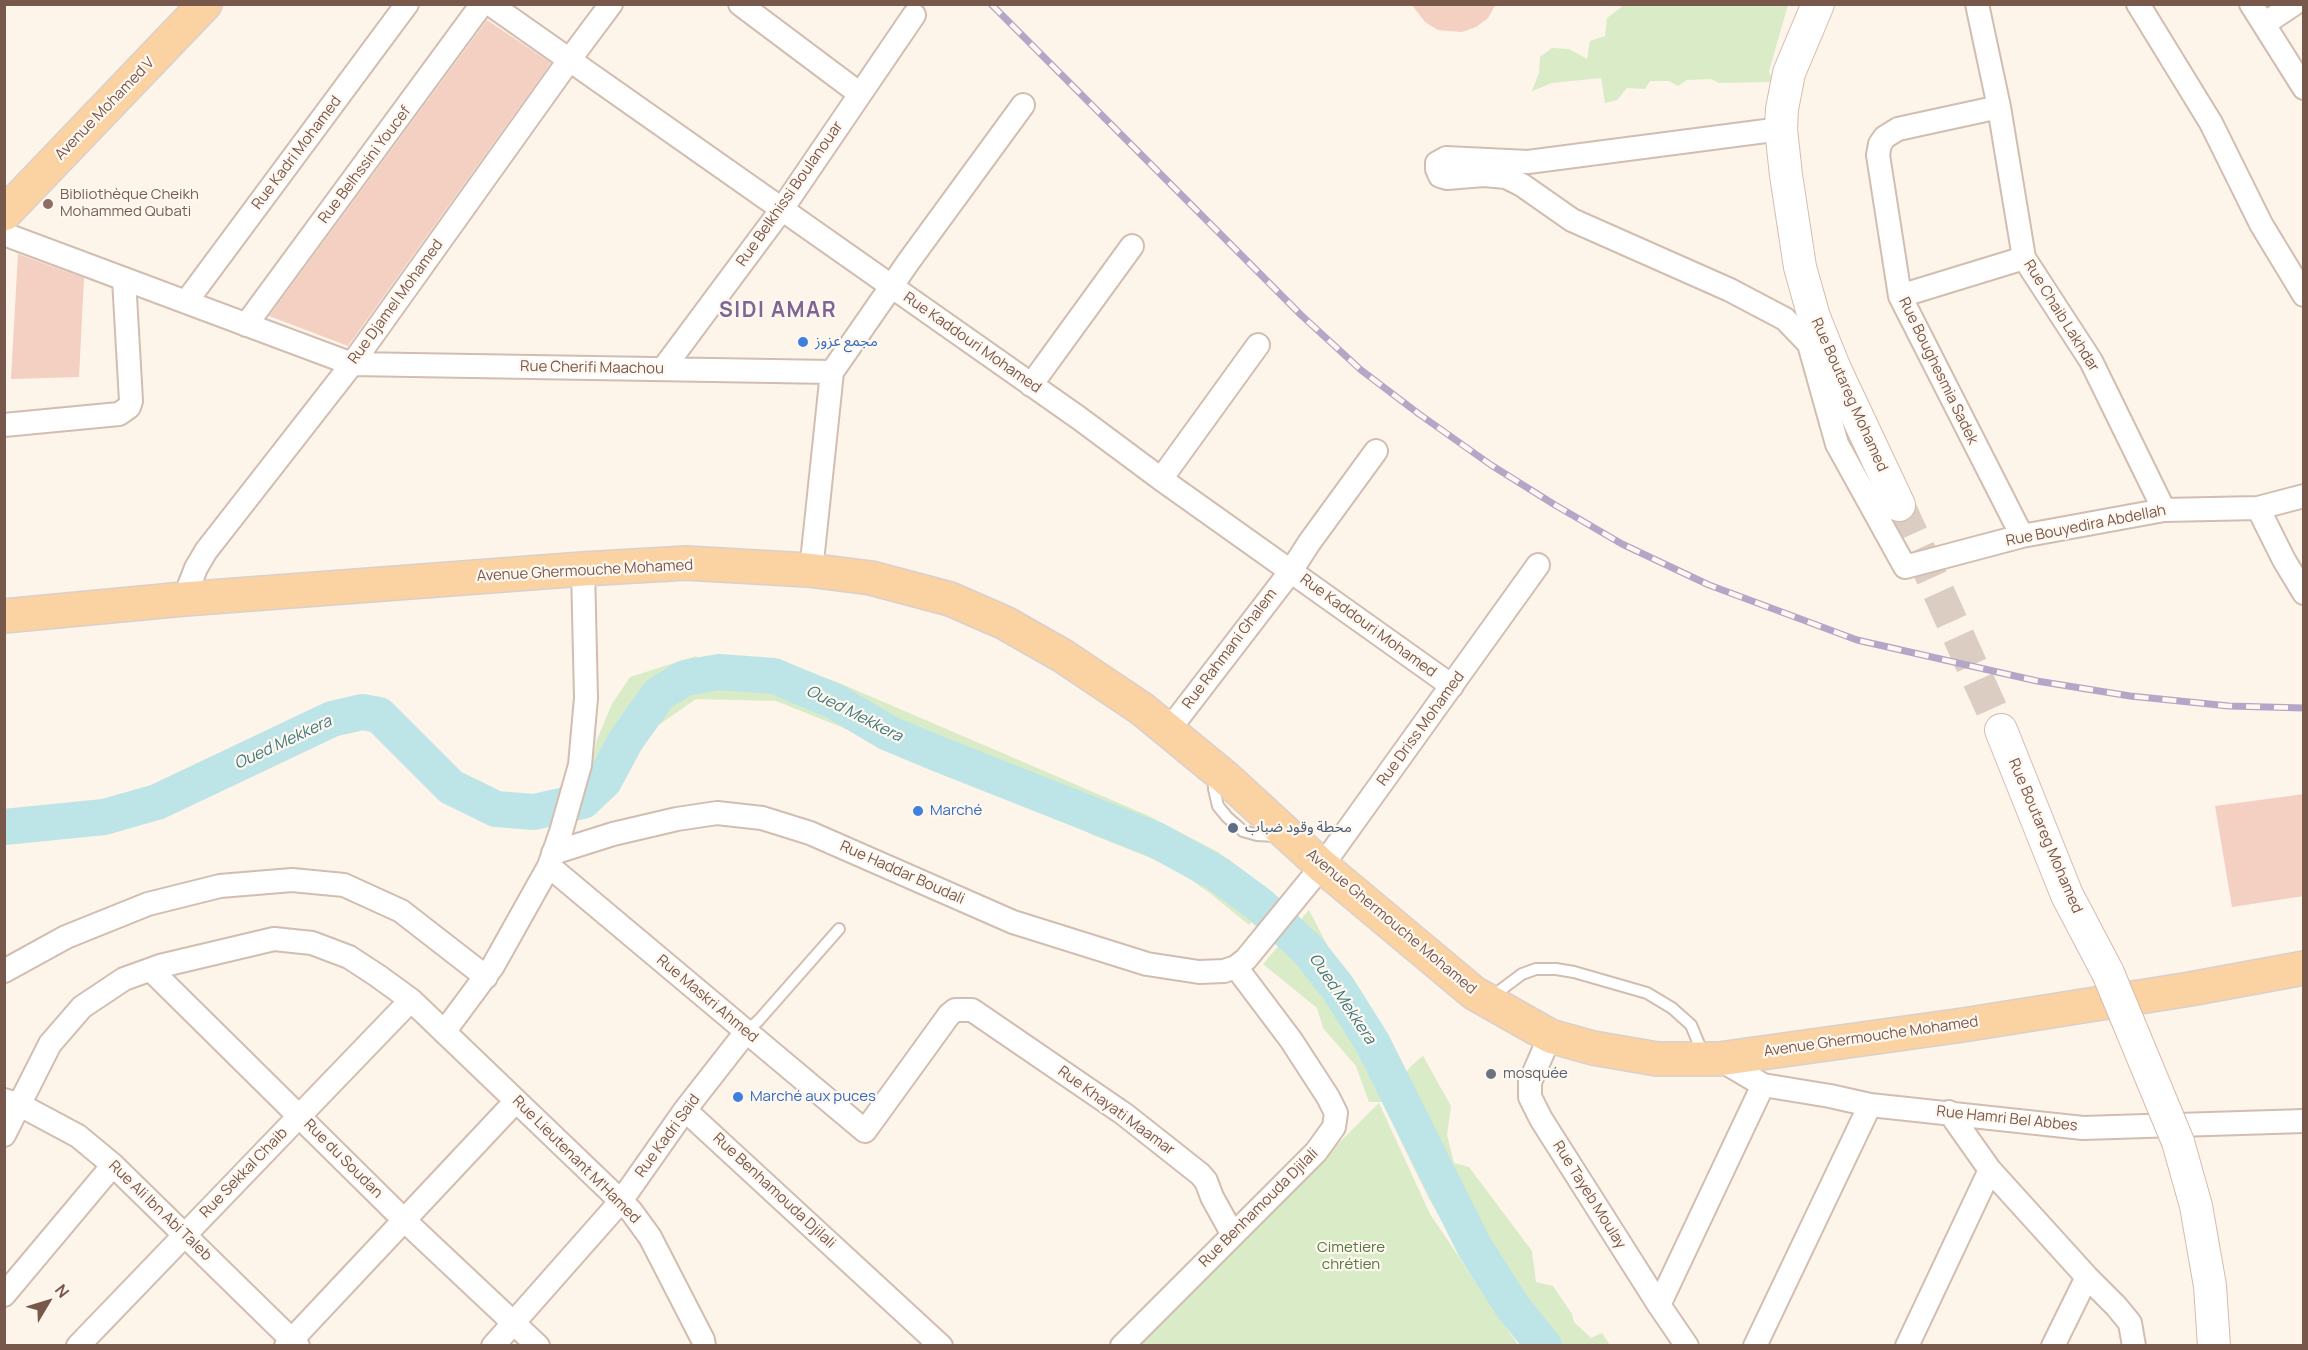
<!DOCTYPE html>
<meta charset="utf-8">
<style>
body{margin:0}
#map{position:relative;width:2308px;height:1350px;overflow:hidden;background:#fdf4ea;font-family:Manrope,sans-serif}
canvas{display:block}
.frame{position:absolute;inset:0;border:6px solid #79584c;pointer-events:none}
.north{position:absolute;left:18px;top:1272px;width:60px;height:60px;-webkit-text-stroke:4px #fff8f0;paint-order:stroke;rotate:52deg;font-size:16px;font-weight:700;line-height:24px;text-align:center;color:#79584c}
.north::after{content:'';display:block;margin:auto;width:21px;height:27px;background:#79584c;clip-path:polygon(50% 0,100% 100%,50% 72%,0 100%)}
</style>
<div id="map">
<canvas width="2308" height="1350"></canvas>
<div class="frame"></div>
<div class="north">N</div>
</div>
<script>
const c = document.querySelector('canvas').getContext('2d');
c.lineJoin = 'round';
function fillPath(path, color) {
  c.fillStyle = color;
  c.fill(path, 'evenodd');
}
function poly(rows) {
  const path = new Path2D();
  for (const r of rows) {
    path.moveTo(r[0], r[1]);
    for (let i = 2; i < r.length; i += 2) path.lineTo(r[i], r[i + 1]);
  }
  return path;
}
function strokePath(path, color, width, dash) {
  c.strokeStyle = color;
  c.lineWidth = width;
  c.lineCap = dash ? 'butt' : 'round';
  c.setLineDash(dash || []);
  c.stroke(path);
}
function write(font, color, halo, rows, align = 'center') {
  c.font = font + ' Manrope,"Noto Sans Arabic",sans-serif';
  c.lineWidth = 4.5;
  c.setLineDash([]);
  c.textBaseline = 'middle';
  c.strokeStyle = halo;
  c.fillStyle = color;
  for (const [text, x, y, turn = 0] of rows) {
    c.save();
    c.translate(x, y);
    c.rotate((+turn || 0) * Math.PI / 180);
    c.textAlign = isNaN(turn) ? turn : align;
    if (halo) c.strokeText(text, 0, 0);
    c.fillText(text, 0, 0);
    c.restore();
  }
}
const green = poly([
 [1624,5,1788,5,1769,71,1772,82,1719,83,1711,79,1687,80,1678,86,1669,81,1650,81,1645,89,1627,88,1617,100,1605,103,1601,78,1552,83,1532,91,1539,73,1540,57,1552,48,1569,49,1587,59,1590,41,1605,36,1607,18],
 [696,656,705,668,709,657,755,657,785,663,837,682,1149,816,1218,852,1272,895,1264,901,1252,892,1260,913,1249,925,1211,894,1173,867,1093,835,1034,804,776,701,696,699,647,733,585,807,596,742,612,704,630,677],
 [797,680,823,684,836,702,875,710,898,739,945,752,980,755,1065,800,1109,811,1178,844,1190,858,1205,853,1218,866,1248,889,1235,892,1210,873,1206,858,1187,862,1150,833,1115,816,1069,809,1026,782,974,760,928,755,893,741,873,715,834,710,825,689,795,695,775,682],
 [1309,910,1353,995,1363,1002,1379,1042,1401,1079,1412,1065,1423,1056,1451,1106,1447,1135,1454,1163,1469,1167,1532,1251,1536,1282,1553,1286,1572,1314,1574,1322,1591,1338,1602,1333,1610,1345,1523,1345,1486,1293,1429,1199,1382,1102,1369,1102,1356,1066,1323,1028,1317,1008,1263,964],
 [1379,1103,1430,1214,1518,1345,1135,1346]
]);
const river = poly([
 [4,827,104,817,157,802,332,719,362,712,379,715,451,787,496,809,534,812,583,801,604,781,626,740,659,694,685,678,719,672,774,676,836,702,888,733,936,753,1156,840,1218,874,1260,905,1308,950,1338,988,1372,1042,1474,1246,1512,1306,1544,1346]
]);
const building = poly([
 [1411,4,1496,4,1488,18,1476,27,1462,32,1438,30,1425,22],
 [487,20,551,63,348,346,269,316],
 [18,254,84,278,79,377,11,379],
 [2304,794,2304,896,2232,907,2215,806]
]);
const secondaryTunnel = poly([
 [1899,505,2001,730]
]);
const lane = poly([
 [1214,775,1214,789,1218,806,1227,817,1243,831,1257,835,1277,836],
 [1490,998,1522,974,1536,969,1556,969,1574,972,1647,993,1672,1008,1691,1025,1704,1056],
 [746,1032,759,1020,839,929]
]);
const street = poly([
 [490,4,1079,418,1161,479,1452,686],
 [740,4,860,94],
 [1977,4,1999,107,2024,258,2091,361,2164,510],
 [2138,4,2211,123,2261,224,2304,295],
 [2251,4,2304,88],
 [2264,24,2294,4],
 [1999,107,1898,129,1885,137,1880,144,1878,155,1900,296,2022,536],
 [1781,129,1528,162,1446,158,1437,163,1437,169,1440,176,1447,178,1484,175,1506,177,1522,185,1572,220,1730,290,1785,319,1809,344,1837,444,1905,567,2022,536,2164,510,2258,508,2304,496],
 [4,234,352,364,832,372],
 [1900,296,2024,258],
 [186,302,407,4],
 [246,325,482,4],
 [663,369,782,209,914,15],
 [1031,385,1132,246],
 [4,425,119,414,129,407,131,401,124,279],
 [1161,479,1258,345],
 [2258,508,2284,560,2304,593],
 [811,571,832,372,909,261,1023,105],
 [184,599,196,568,206,551,352,364,570,59,611,4],
 [1168,731,1291,571,1309,543,1376,451],
 [553,853,613,834,677,819,717,813,762,818,810,833,1013,922,1147,964,1199,972,1224,971,1236,967,1246,959,1322,866,1538,565],
 [549,866,865,1131,949,1015,955,1010,972,1010,1124,1114,1200,1174,1206,1181,1212,1197,1233,1235],
 [151,970,404,1220,538,1346],
 [4,971,66,937,148,904,220,886,292,880,344,885,401,911,486,977],
 [444,1032,493,966,549,866,561,832,580,765,586,698,583,569],
 [1550,1036,1530,1082,1530,1097,1541,1119,1659,1305,1687,1346],
 [1719,1059,1763,1085,1830,1096,1870,1105,2083,1128,2304,1121],
 [4,1100,20,1105,78,1136,113,1165,298,1346],
 [685,1110,941,1346],
 [1949,1112,1990,1170,2087,1277,2116,1306,2130,1323,2134,1346],
 [4,1135,50,1044,82,1007,124,979,160,966,274,939,312,943,349,957,378,976,411,1000,631,1211,650,1237,703,1340,704,1346],
 [4,1295,113,1165],
 [1659,1305,1763,1085],
 [78,1346,411,1000],
 [286,1346,516,1101],
 [493,1346,621,1201,685,1110,746,1032],
 [1122,1346,1316,1152,1334,1127,1336,1113,1328,1097,1291,1040,1236,967],
 [1755,1346,1870,1105],
 [1907,1346,1990,1170],
 [2053,1346,2087,1277]
]);
const secondary = poly([
 [1818,4,1789,73,1782,109,1781,129,1786,175,1800,267,1814,317,1835,369,1899,505],
 [2001,730,2067,895,2108,973],
 [2178,1142,2196,1206,2210,1286,2214,1346]
]);
const primary = poly([
 [4,214,205,4],
 [4,616,184,599,583,569,686,563,808,570,871,578,950,599,1005,623,1063,656,1142,709,1226,778,1322,866,1474,993,1550,1036,1593,1048,1657,1059,1719,1059,1963,1025,2190,989,2304,968]
]);
const rail = poly([
 [991,4,1301,315,1361,370,1419,414,1491,465,1555,505,1622,544,1709,585,1857,640,2037,681,2130,696,2229,706,2304,708]
]);
const secondaryBridge = poly([
 [2108,973,2178,1142]
]);
const markers = [
 [48,204,6,"#8d6e63"],
 [803,342,6,"#3f7fe0"],
 [918,811,6,"#3f7fe0"],
 [1233,828,6,"#5c6f8a"],
 [1491,1074,6,"#6b7280"],
 [738,1097,6,"#3f7fe0"]
];
const streetNames = [
 ["Avenue Mohamed V",105,109,-46],
 ["Rue Kadri Mohamed",297,153,-53],
 ["Rue Belhssini Youcef",365,165,-53],
 ["Rue Belkhissi Boulanouar",790,194,-55],
 ["Rue Djamel Mohamed",396,302,-54],
 ["Rue Chaib Lakhdar",2061,316,58],
 ["Rue Kaddouri Mohamed",972,343,35],
 ["Rue Cherifi Maachou",592,368,1],
 ["Rue Boughesmia Sadek",1938,371,64],
 ["Rue Boutareg Mohamed",1849,395,66],
 ["Rue Bouyedira Abdellah",2086,526,-11],
 ["Avenue Ghermouche Mohamed",585,571,-3],
 ["Rue Kaddouri Mohamed",1368,626,36],
 ["Rue Rahmani Ghalem",1230,649,-53],
 ["Rue Driss Mohamed",1421,729,-54],
 ["Rue Boutareg Mohamed",2045,836,67],
 ["Rue Haddar Boudali",902,873,24],
 ["Avenue Ghermouche Mohamed",1391,922,40],
 ["Rue Maskri Ahmed",707,999,40],
 ["Avenue Ghermouche Mohamed",1871,1037,-8],
 ["Rue Khayati Maamar",1116,1111,36],
 ["Rue Hamri Bel Abbes",2007,1119,6],
 ["Rue Kadri Said",668,1136,-54],
 ["Rue du Soudan",343,1159,45],
 ["Rue Lieutenant M'Hamed",576,1160,45],
 ["Rue Sekkal Chaib",244,1173,-46],
 ["Rue Benhamouda Djilali",774,1191,43],
 ["Rue Tayeb Moulay",1589,1195,58],
 ["Rue Benhamouda Djilali",1259,1208,-45],
 ["Rue Ali Ibn Abi Taleb",160,1211,44]
];
const educationNames = [
 ["Bibliothèque Cheikh",60,195],
 ["Mohammed Qubati",60,212]
];
const shopNames = [
 ["مجمع عزوز",815,342],
 ["Marché",930,811],
 ["Marché aux puces",750,1097]
];
const serviceNames = [
 ["محطة وقود ضباب",1245,828]
];
const worshipNames = [
 ["mosquée",1503,1074]
];
const parkNames = [
 ["Cimetiere",1351,1248],
 ["chrétien",1351,1265]
];
const waterNames = [
 ["Oued Mekkera",854,714,27],
 ["Oued Mekkera",283,743,-25],
 ["Oued Mekkera",1342,999,56]
];
const districtNames = [
 ["SIDI AMAR",778,311]
];
fillPath(green, '#d9ebc7');
strokePath(river, '#bde5e7', 36);
fillPath(building, '#f3d0c1');
strokePath(secondaryTunnel, '#dccdc2', 32, [32, 16]);
strokePath(lane, '#d2bdb1', 14);
strokePath(street, '#d2bdb1', 26);
strokePath(secondary, '#d5bcae', 34);
strokePath(primary, '#d9d0cd', 36);
strokePath(lane, '#fff', 10);
strokePath(street, '#fff', 22);
strokePath(secondary, '#fff', 32);
strokePath(primary, '#fbd2a2', 33);
strokePath(rail, '#b5a6c8', 7);
strokePath(rail, '#fff8f0', 4.5, [14]);
strokePath(secondaryBridge, '#d5bcae', 34, []);
strokePath(secondaryBridge, '#fff', 32);
for (const [x, y, r, color] of markers) {
  const dot = new Path2D();
  dot.arc(x, y, r, 0, 2 * Math.PI);
  c.fillStyle = color;
  c.fill(dot);
  strokePath(dot, '#fff8f0', 2);
}
write('15px', '#79584c', '#fff8f0', streetNames);
write('15px', '#785e54', '#fff8f0', educationNames, 'left');
write('15px', '#366cbe', '#fff8f0', shopNames, 'left');
write('15px', '#4e5e75', '#fff8f0', serviceNames, 'left');
write('15px', '#5b616d', '#fff8f0', worshipNames, 'left');
write('15px', '#567841', '#fff8f0', parkNames);
write('italic 16px', '#3f787d', '#fff8f0', waterNames);
c.letterSpacing = '1.5px';
write('bold 21px', '#7f6494', '#fff8f0', districtNames);
c.letterSpacing = '0px';
</script>
